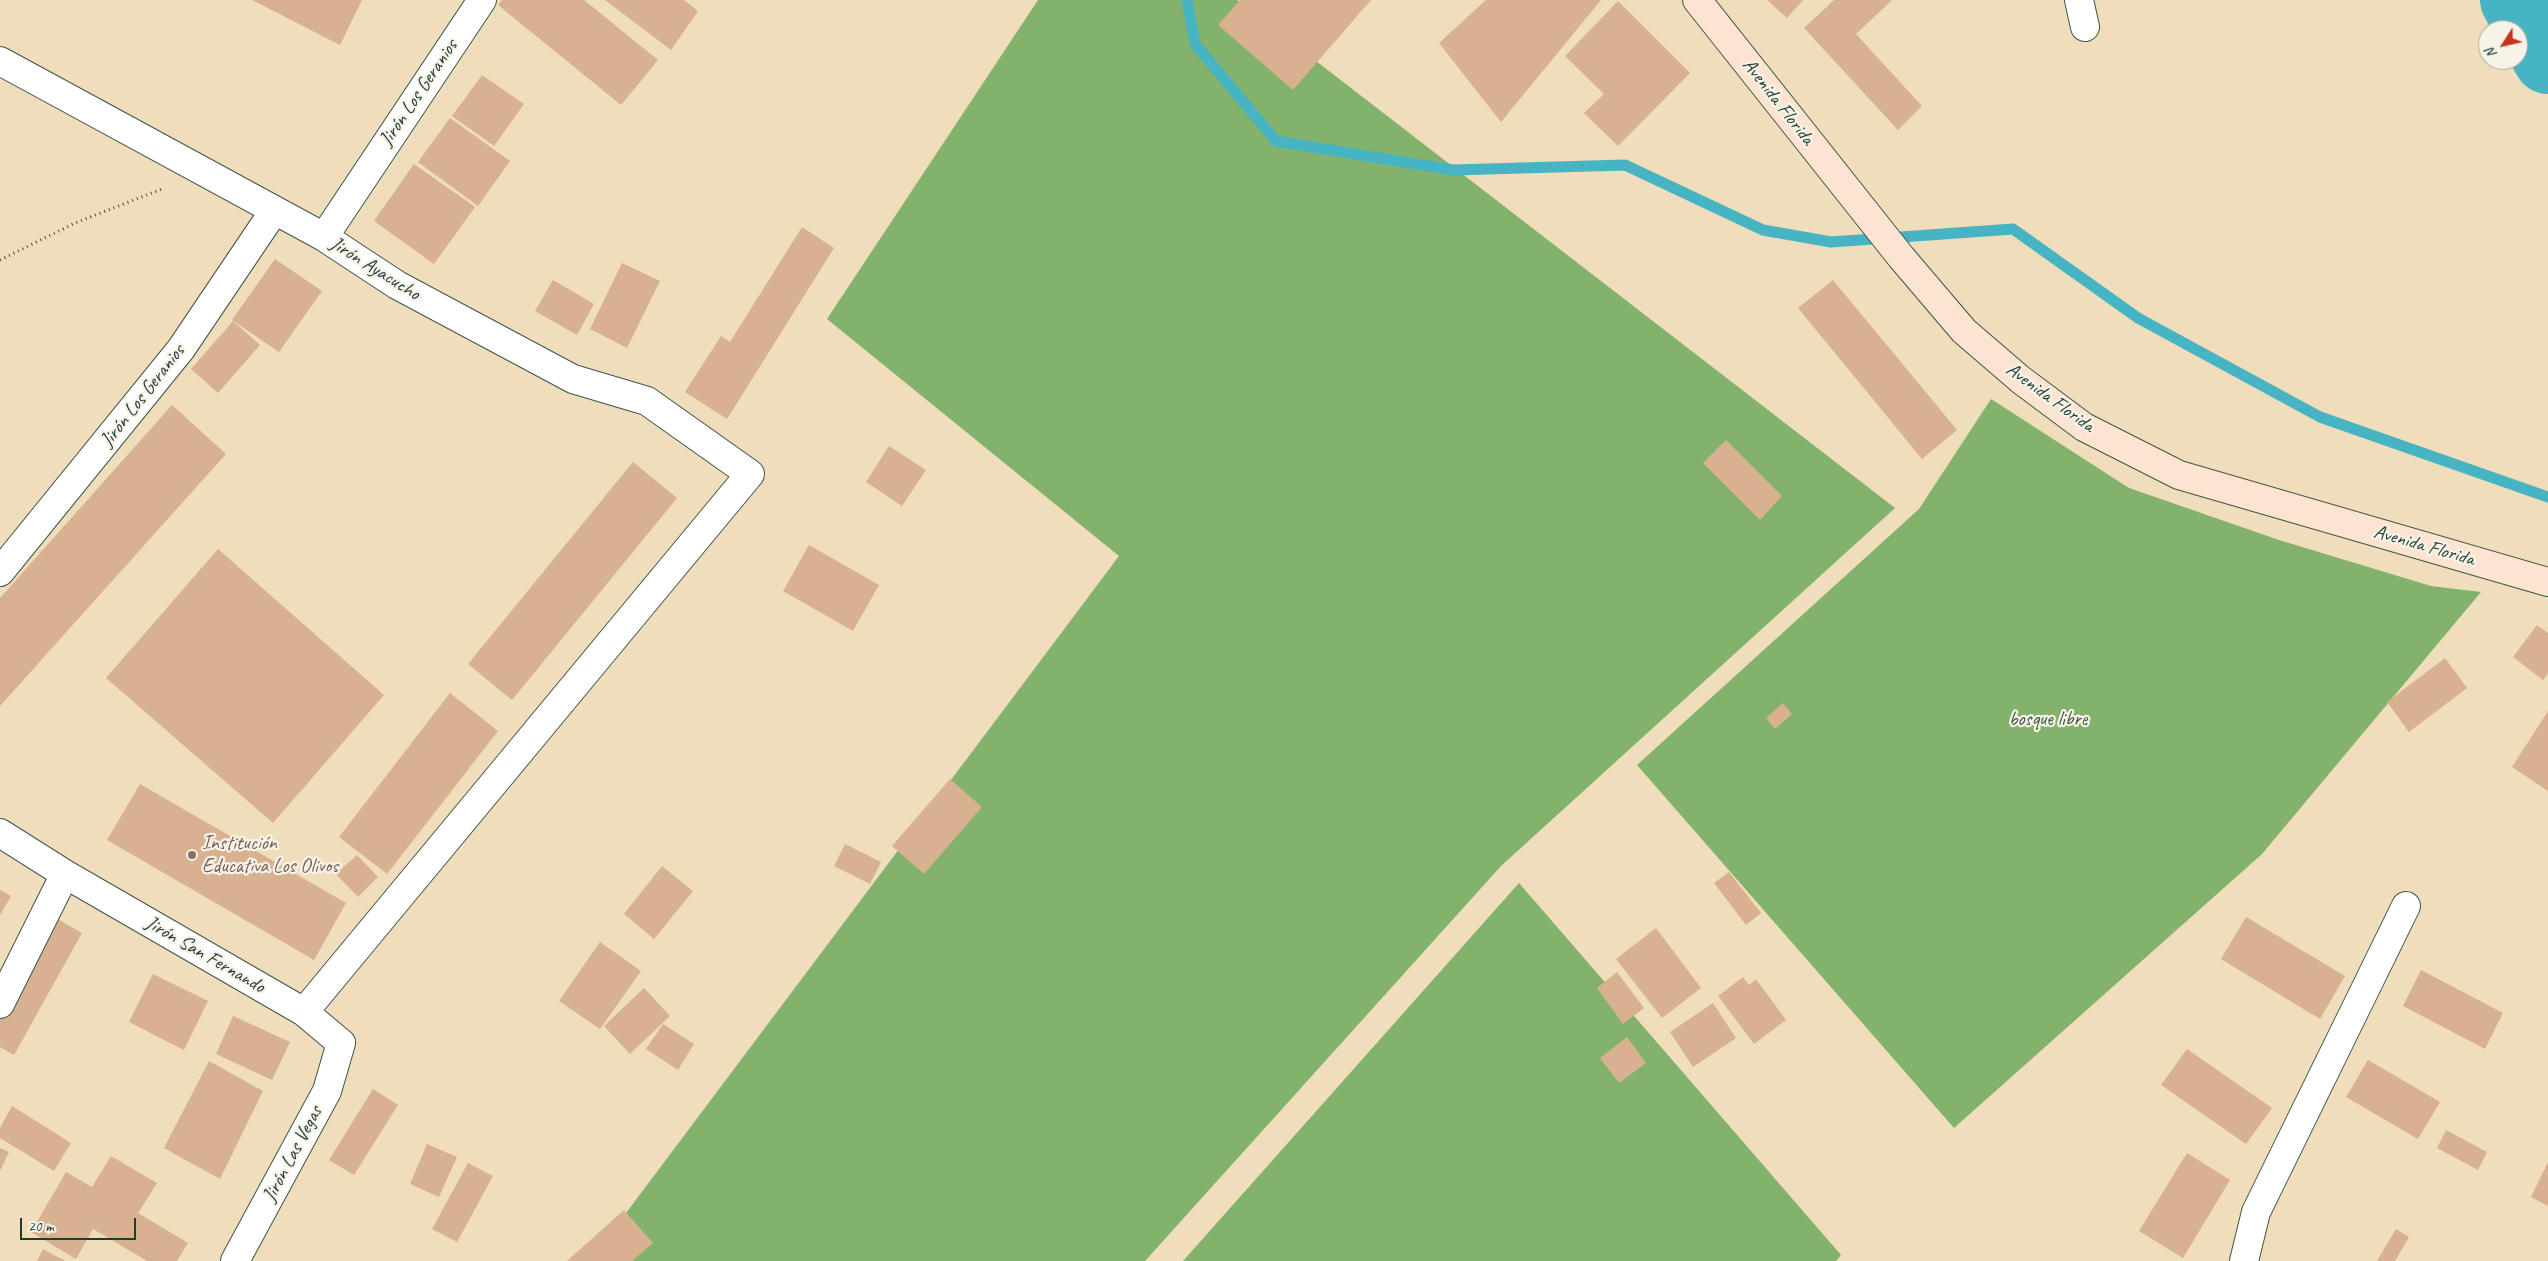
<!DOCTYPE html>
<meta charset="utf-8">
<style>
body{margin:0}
#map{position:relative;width:2548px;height:1261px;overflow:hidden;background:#efddbc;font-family:Caveat,sans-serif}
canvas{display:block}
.north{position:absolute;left:2478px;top:20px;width:50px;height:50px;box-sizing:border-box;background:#f7f3e8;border:1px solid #a1aaa0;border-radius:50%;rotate:235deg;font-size:14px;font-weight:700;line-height:20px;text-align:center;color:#1f3d34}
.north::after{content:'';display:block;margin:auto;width:18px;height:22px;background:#c8321e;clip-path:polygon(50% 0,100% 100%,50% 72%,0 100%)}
.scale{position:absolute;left:20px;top:1218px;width:116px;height:22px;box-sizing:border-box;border:2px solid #1f3d34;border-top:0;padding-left:6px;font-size:15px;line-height:18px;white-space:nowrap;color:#1f3d34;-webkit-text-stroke:4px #f7f3e8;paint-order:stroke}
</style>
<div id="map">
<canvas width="2548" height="1261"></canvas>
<div class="north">N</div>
<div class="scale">20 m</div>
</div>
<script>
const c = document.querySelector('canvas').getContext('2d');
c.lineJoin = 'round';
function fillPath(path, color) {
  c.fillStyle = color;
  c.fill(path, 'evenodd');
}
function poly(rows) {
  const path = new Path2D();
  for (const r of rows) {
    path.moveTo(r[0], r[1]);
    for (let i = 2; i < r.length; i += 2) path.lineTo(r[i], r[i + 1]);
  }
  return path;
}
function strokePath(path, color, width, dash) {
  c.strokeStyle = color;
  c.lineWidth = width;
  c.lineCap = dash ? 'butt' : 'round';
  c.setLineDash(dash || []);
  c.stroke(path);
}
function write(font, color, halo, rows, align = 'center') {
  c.font = font + ' Caveat,sans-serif';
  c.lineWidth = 4.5;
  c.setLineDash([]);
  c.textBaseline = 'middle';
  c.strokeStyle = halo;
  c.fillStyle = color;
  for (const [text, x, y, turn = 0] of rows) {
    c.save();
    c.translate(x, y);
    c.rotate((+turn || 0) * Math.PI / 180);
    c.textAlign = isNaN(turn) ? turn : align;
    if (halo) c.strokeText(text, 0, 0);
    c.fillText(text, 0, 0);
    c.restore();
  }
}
const forest = poly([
 [1038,0,1237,0,1895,508,1501,866,1145,1261,590,1261,1119,556,827,319],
 [1991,399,2129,488,2279,540,2431,586,2481,592,2262,854,1954,1128,1637,765,1919,509],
 [1519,883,1841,1255,1836,1261,1183,1261]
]);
const stream = poly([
 [1187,0,1195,44,1276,141,1453,170,1625,165,1763,230,1831,242,2013,229,2138,318,2320,417,2548,497]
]);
const river = poly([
 [2515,0,2548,59]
]);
const building = poly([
 [252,0,362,0,340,45],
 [502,0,584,0,658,60,621,105,498,5],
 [605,0,684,0,698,11,671,50],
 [1240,0,1371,0,1293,90,1218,25],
 [1486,0,1601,0,1501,122,1439,43],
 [1767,0,1803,0,1787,18],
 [1834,0,1892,0,1856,34,1922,106,1898,130,1804,28],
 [1618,1,1690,73,1618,146,1584,113,1604,94,1565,56],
 [482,75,524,104,494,146,452,116],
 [450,118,510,161,478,206,418,162],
 [414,164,475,207,434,264,374,221],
 [802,227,834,248,727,419,685,392,721,336,730,342],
 [275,259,322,291,279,352,232,320],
 [622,263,660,281,627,348,590,329],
 [553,280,594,304,577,335,535,311],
 [1833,280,1957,430,1922,459,1798,308],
 [233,321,260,345,218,393,191,369],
 [172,405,226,454,0,706,0,598],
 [1726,440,1782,496,1760,520,1703,463],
 [889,446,926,470,902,506,866,482],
 [633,462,677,498,512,700,468,664],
 [809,545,879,585,853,631,783,591],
 [218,549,384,695,273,823,106,678],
 [2537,625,2548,633,2548,674,2543,680,2513,657],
 [2445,658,2467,688,2409,732,2387,702],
 [450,693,498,731,387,874,339,837],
 [1783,703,1792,714,1775,729,1766,718],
 [2548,711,2548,791,2512,767],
 [950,779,982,807,924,874,892,846],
 [140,784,346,903,314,960,107,840],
 [845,844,881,862,870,884,834,866],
 [357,855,378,877,358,897,336,874],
 [662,866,693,891,654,939,624,914],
 [1729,872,1761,913,1746,925,1714,883],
 [0,890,11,896,0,915],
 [54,917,82,933,14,1055,0,1047,0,1012],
 [2246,917,2345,976,2320,1019,2221,959],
 [1656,928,1701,988,1662,1018,1616,959],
 [600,942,641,971,600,1029,559,1001],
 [2421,970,2503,1013,2485,1049,2403,1006],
 [1617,972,1644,1008,1623,1024,1597,988],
 [153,974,208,1001,184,1050,129,1022],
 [1743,977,1749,985,1756,979,1786,1020,1754,1044,1718,996],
 [644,988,670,1016,630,1054,604,1026],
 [1713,1003,1736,1038,1693,1067,1670,1032],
 [233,1016,290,1042,272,1080,216,1054],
 [663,1024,694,1044,678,1070,646,1049],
 [1627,1037,1646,1063,1619,1083,1600,1058],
 [2187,1049,2272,1108,2246,1144,2161,1085],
 [2368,1060,2440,1102,2418,1139,2346,1097],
 [209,1061,263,1091,220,1179,164,1148],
 [373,1089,398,1105,354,1175,329,1160],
 [12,1106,71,1143,54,1171,0,1138,0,1128],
 [2446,1130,2487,1152,2478,1170,2437,1148],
 [427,1144,457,1157,439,1197,410,1184],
 [0,1148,9,1152,0,1171],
 [2187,1153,2230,1180,2183,1258,2139,1231],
 [111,1156,157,1183,138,1213,188,1243,177,1261,147,1261,93,1229,76,1259,31,1232,66,1172,92,1187],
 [2548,1162,2548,1206,2531,1197],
 [468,1163,493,1176,457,1242,432,1229],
 [624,1210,653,1243,632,1261,567,1261],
 [2396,1229,2409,1237,2395,1261,2377,1261],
 [43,1249,65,1261,37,1261]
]);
const path = poly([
 [0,260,75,223,162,189]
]);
const street = poly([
 [2079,0,2085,27],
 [0,61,324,237,397,285,573,379,647,401,750,474,304,1012],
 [324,237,482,0],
 [0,572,181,349,274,211],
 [0,833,65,874,304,1012,341,1043,327,1091,235,1261],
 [0,1004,65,874],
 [2244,1261,2256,1212,2406,906]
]);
const secondary = poly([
 [1697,0,1901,257,1964,331,2021,380,2084,427,2179,475,2548,582]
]);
const markers = [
 [192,855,5,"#8d6e63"]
];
const streetNames = [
 ["Jirón Los Geranios",419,93,-56],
 ["Avenida Florida",1778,102,52],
 ["Jirón Ayacucho",375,269,32],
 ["Jirón Los Geranios",143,396,-52],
 ["Avenida Florida",2050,398,36],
 ["Avenida Florida",2424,546,16],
 ["Jirón San Fernando",205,955,30],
 ["Jirón Las Vegas",293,1154,-62]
];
const parkNames = [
 ["bosque libre",2048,720]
];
const educationNames = [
 ["Institución",202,844],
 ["Educativa Los Olivos",202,867]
];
fillPath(forest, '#83b26c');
strokePath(stream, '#46b4c2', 11);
strokePath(river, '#46b4c2', 70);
fillPath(building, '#d7b190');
strokePath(street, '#3e5548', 30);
strokePath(secondary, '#3e5548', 30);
strokePath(path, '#3e5548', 3, [1, 4]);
strokePath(street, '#fff', 28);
strokePath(secondary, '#fde4d1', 28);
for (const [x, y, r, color] of markers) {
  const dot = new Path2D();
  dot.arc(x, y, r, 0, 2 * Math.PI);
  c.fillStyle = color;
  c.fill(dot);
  strokePath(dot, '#f7f3e8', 2);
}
write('20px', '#1f3d34', '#f7f3e8', streetNames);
write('20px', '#3a5a42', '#f7f3e8', parkNames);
write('20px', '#785e54', '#f7f3e8', educationNames, 'left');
</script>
